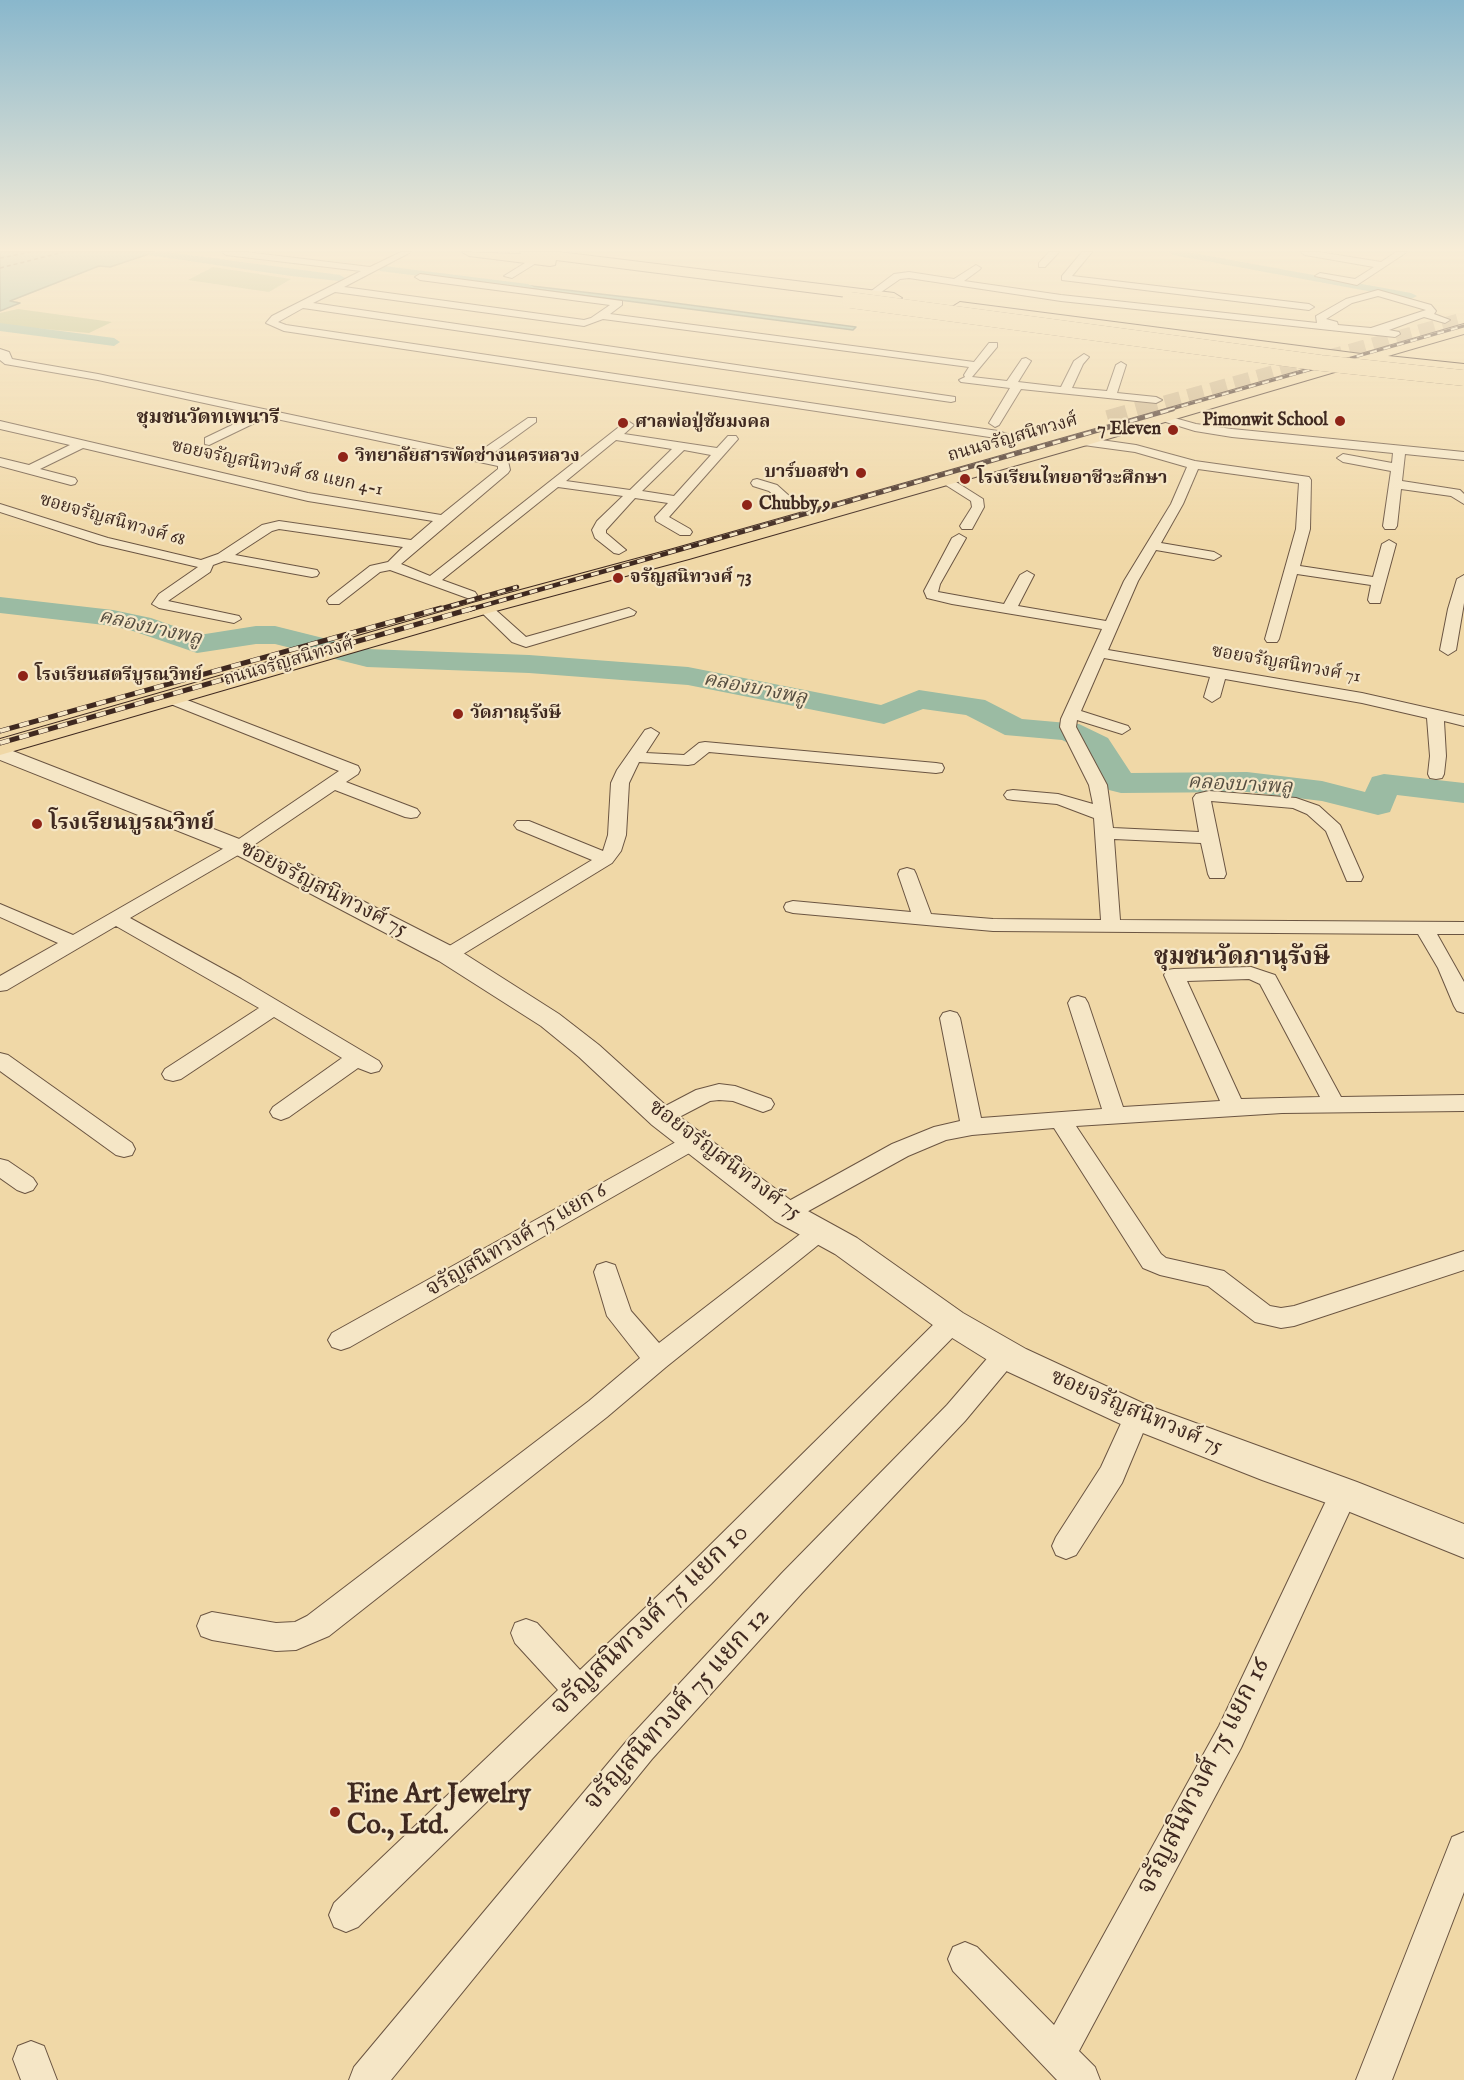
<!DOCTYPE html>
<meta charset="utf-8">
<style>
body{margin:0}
canvas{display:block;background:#f0d8a7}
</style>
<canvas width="1464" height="2080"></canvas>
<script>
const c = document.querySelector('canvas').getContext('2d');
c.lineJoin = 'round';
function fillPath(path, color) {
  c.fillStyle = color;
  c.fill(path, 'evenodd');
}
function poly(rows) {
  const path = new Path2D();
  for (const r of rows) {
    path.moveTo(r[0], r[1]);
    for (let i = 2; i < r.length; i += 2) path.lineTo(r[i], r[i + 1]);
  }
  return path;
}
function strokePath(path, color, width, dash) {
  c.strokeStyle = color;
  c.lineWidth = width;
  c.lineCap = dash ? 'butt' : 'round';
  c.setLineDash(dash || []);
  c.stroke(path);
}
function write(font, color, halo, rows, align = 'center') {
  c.font = font + ' "IM FELL English","Noto Serif Thai",serif';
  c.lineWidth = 4.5;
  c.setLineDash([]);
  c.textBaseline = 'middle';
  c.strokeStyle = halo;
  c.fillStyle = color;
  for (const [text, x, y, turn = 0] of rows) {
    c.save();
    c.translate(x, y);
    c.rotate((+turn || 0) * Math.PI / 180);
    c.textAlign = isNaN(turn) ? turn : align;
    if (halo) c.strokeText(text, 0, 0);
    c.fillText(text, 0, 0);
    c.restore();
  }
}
const green = poly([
 [213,267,291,279,269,292,188,280],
 [18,309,112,322,89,333,0,325,0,313]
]);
const water = poly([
 [0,252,155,252,110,267,99,266,10,301,20,303,0,311,0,252],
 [497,282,652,300,856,327,853,330,495,284,497,282]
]);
const canal = poly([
 [143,252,167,252,340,275,345,278,340,281,291,276,148,255,143,252],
 [1168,252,1188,252,1411,293,1417,296,1411,299,1173,255,1168,252],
 [384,266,528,284,534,287,528,290,380,271,379,269,384,266],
 [0,323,114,338,120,342,114,346,0,331,0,323]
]);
const river = poly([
 [0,597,113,610,151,618,199,635,256,626,275,626,367,649,529,655,688,667,881,705,919,690,985,700,1022,719,1079,724,1108,738,1131,773,1247,772,1322,781,1365,792,1372,777,1384,774,1464,783,1464,803,1397,795,1390,812,1378,815,1322,801,1247,792,1121,793,1109,790,1085,751,1062,740,1005,735,966,715,923,709,884,724,688,685,529,673,367,667,275,644,256,644,197,653,133,631,113,626,0,613,0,597]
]);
const ferry = poly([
 [0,258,31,252],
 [0,268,64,252]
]);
const primaryTunnelFar1 = poly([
 [1142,410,1464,320]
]);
const primaryTunnel = poly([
 [1108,420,1147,409]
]);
const minor = poly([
 [222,252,246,252,370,267,401,252,411,252,344,287,584,320,591,318,610,305,420,280,415,277,420,274,622,301,622,305,610,314,974,362,989,343,997,343,997,347,972,377,1007,381,1022,359,1026,358,1031,361,1018,382,1061,387,1074,361,1084,354,1089,357,1083,364,1072,388,1107,391,1116,365,1121,362,1126,365,1117,393,1156,397,1162,400,1156,403,1021,389,999,425,995,427,989,423,1010,388,961,382,959,380,965,377,964,375,969,367,603,319,584,326,335,292,313,303,955,397,955,401,951,402,303,308,278,322,286,325,998,431,1016,437,1016,443,1012,444,996,438,284,331,266,323,272,316,361,271,226,255,222,252],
 [1049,252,1059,252,1045,267,1039,267,1039,263,1049,252],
 [1082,252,1092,252,1072,276,1309,304,1314,307,1309,310,1062,280,1062,276,1082,252],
 [1301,252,1319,252,1381,262,1396,252,1407,252,1357,285,1315,276,1320,273,1355,279,1374,267,1305,255,1301,252],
 [533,258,541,260,512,278,504,276,533,258],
 [976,265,981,268,979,270,964,281,1061,295,1317,323,1316,316,1346,299,1378,290,1431,305,1436,311,1434,314,1450,320,1445,323,1424,317,1389,330,1399,332,1400,334,1395,337,1061,301,909,278,900,279,874,297,866,295,894,274,909,272,954,279,976,265],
 [1378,296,1426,310,1371,328,1338,325,1337,322,1326,319,1352,303,1378,296],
 [0,349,9,352,12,359,98,374,476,454,528,418,536,418,536,422,488,457,508,461,510,470,508,473,401,564,430,576,624,423,628,421,634,425,624,434,717,448,728,436,736,436,738,439,669,517,690,529,692,532,690,535,680,535,656,521,655,517,668,503,635,498,606,530,606,533,626,550,619,554,614,553,595,538,592,530,597,521,623,496,558,487,442,580,475,592,477,595,475,598,470,599,390,570,380,572,339,604,329,604,327,601,329,598,370,566,388,562,403,547,279,529,272,531,235,555,317,570,319,573,317,576,312,577,224,561,213,565,210,572,168,601,239,616,241,619,234,623,159,608,152,604,159,594,198,567,99,544,0,512,0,504,108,538,201,560,218,554,262,525,279,521,411,540,433,521,308,501,83,448,40,469,75,478,77,481,75,484,71,485,0,466,0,458,29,465,70,445,0,429,0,421,308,493,441,515,498,469,498,466,267,417,209,445,205,444,205,438,255,414,98,380,5,364,0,360,0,349],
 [616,440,672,449,630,490,566,481,616,440],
 [684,450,711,455,674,496,642,491,684,450],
 [1160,414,1196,424,1232,429,1464,452,1464,460,1405,454,1402,481,1460,490,1464,494,1464,504,1451,496,1401,489,1397,526,1395,529,1385,529,1383,526,1391,471,1343,462,1337,458,1343,454,1392,463,1393,453,1232,437,1195,431,1156,419,1154,417,1160,414],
 [1080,437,1136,445,1195,461,1309,477,1311,480,1310,529,1300,566,1373,577,1382,544,1389,540,1396,544,1380,603,1370,603,1368,600,1371,585,1297,574,1279,639,1277,642,1267,642,1265,639,1296,529,1299,483,1198,469,1183,504,1161,543,1214,552,1221,556,1214,560,1156,550,1138,581,1108,650,1362,693,1464,716,1464,726,1444,721,1446,756,1444,774,1442,778,1436,779,1430,778,1428,774,1430,756,1427,718,1362,703,1225,679,1220,697,1212,702,1204,697,1210,677,1104,658,1081,711,1128,726,1130,729,1122,734,1077,720,1076,727,1107,785,1113,828,1199,832,1193,798,1196,794,1209,791,1296,798,1319,806,1340,825,1363,877,1361,881,1347,881,1326,831,1307,814,1293,808,1211,801,1226,874,1224,878,1210,878,1208,874,1201,843,1114,839,1120,920,1464,922,1464,934,1437,934,1464,982,1464,1013,1457,1011,1454,1006,1438,968,1418,934,993,931,793,913,786,911,784,907,786,903,793,901,911,912,898,874,900,870,907,868,914,870,916,874,931,914,993,919,1101,920,1094,818,1057,804,1013,800,1007,799,1004,795,1007,791,1013,790,1058,794,1093,804,1089,785,1060,727,1061,719,1102,629,952,604,927,598,924,591,952,538,959,534,966,538,940,584,938,592,1004,604,1020,575,1027,571,1034,575,1018,606,1106,621,1124,581,1171,504,1187,467,1135,452,1076,444,1076,438,1080,437],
 [945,475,983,499,984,507,972,529,962,529,960,526,972,507,971,501,941,482,939,479,945,475],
 [757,479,777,485,796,502,795,505,785,505,769,491,753,486,751,483,753,480,757,479],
 [1464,575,1464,603,1456,650,1448,655,1440,650,1448,609,1457,579,1464,575],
 [484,603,489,604,526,637,629,608,636,612,634,615,526,647,512,642,479,610,477,607,479,604,484,603],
 [169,693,358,766,360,770,358,774,346,782,417,809,420,813,417,817,411,818,405,817,335,790,245,851,130,918,241,979,379,1061,382,1066,379,1071,371,1073,358,1068,289,1117,281,1120,273,1117,270,1112,273,1107,342,1058,274,1017,181,1079,173,1081,165,1079,162,1074,165,1069,259,1008,116,926,7,990,0,991,0,976,58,943,0,917,0,904,73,935,233,843,339,771,163,701,161,698,169,693],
 [651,728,659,733,646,753,684,755,699,743,705,742,936,763,942,764,944,768,942,772,936,773,709,752,694,764,688,765,639,762,629,783,626,835,621,851,612,863,455,959,448,961,441,959,438,955,441,951,592,860,517,829,514,825,517,821,529,821,603,851,608,835,611,783,617,770,645,730,651,728],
 [1251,967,1275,975,1341,1097,1464,1095,1464,1111,1282,1113,1076,1126,1161,1254,1166,1258,1224,1271,1270,1306,1281,1308,1294,1306,1464,1251,1464,1270,1294,1326,1281,1328,1255,1322,1208,1286,1160,1275,1143,1268,1054,1128,972,1135,946,1140,908,1156,794,1219,786,1222,778,1219,774,1213,778,1207,892,1144,934,1127,960,1121,940,1018,943,1013,950,1011,957,1013,960,1018,981,1118,1102,1109,1068,1003,1071,998,1078,996,1085,998,1088,1003,1123,1107,1220,1101,1164,975,1167,970,1174,969,1251,967],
 [1249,979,1260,984,1320,1097,1241,1099,1187,981,1249,979],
 [0,1053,8,1055,132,1143,135,1149,132,1155,124,1157,116,1155,0,1071,0,1053],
 [719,1084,735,1086,771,1099,774,1104,771,1109,763,1112,733,1101,719,1100,710,1101,662,1126,654,1124,651,1118,654,1112,696,1090,719,1084],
 [692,1133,700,1135,703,1141,700,1147,350,1347,341,1350,332,1347,328,1340,332,1333,692,1133],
 [0,1159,8,1161,33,1178,37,1184,33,1190,25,1193,17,1190,0,1178,0,1159],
 [820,1222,828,1225,832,1231,828,1237,666,1367,607,1417,329,1636,296,1650,276,1651,212,1640,201,1636,197,1626,201,1616,212,1612,276,1623,295,1622,307,1616,589,1401,640,1358,607,1316,594,1272,597,1265,606,1262,615,1265,631,1311,659,1343,812,1225,820,1222],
 [952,1312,961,1315,965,1322,961,1329,711,1584,358,1927,346,1932,334,1927,329,1915,334,1903,558,1690,515,1643,511,1633,515,1623,526,1619,537,1623,580,1670,691,1564,943,1315,952,1312],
 [1006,1343,1015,1347,1019,1354,1015,1361,965,1421,802,1593,652,1759,391,2080,349,2080,354,2067,630,1737,782,1573,947,1405,997,1347,1006,1343],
 [1137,1405,1146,1408,1150,1416,1122,1483,1076,1555,1066,1559,1056,1555,1052,1546,1056,1537,1101,1467,1128,1408,1137,1405],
 [1344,1481,1354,1484,1358,1493,1241,1748,1079,2051,1095,2067,1100,2080,1057,2080,953,1971,948,1959,953,1947,965,1942,977,1947,1054,2025,1219,1726,1334,1484,1344,1481],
 [1464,1832,1464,1892,1392,2080,1356,2080,1452,1837,1464,1832],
 [31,2041,44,2046,57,2080,21,2080,13,2059,18,2046,31,2041]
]);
const tertiary = poly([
 [0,746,247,842,457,949,559,1014,599,1045,672,1111,797,1205,857,1238,963,1313,1026,1349,1149,1406,1357,1482,1464,1524,1464,1558,1335,1506,1262,1480,1125,1426,1002,1369,941,1331,835,1254,775,1221,652,1125,579,1057,541,1026,439,961,231,852,0,760,0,746]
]);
const primary = poly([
 [462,252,521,254,520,252,559,252,894,293,902,298,894,303,556,260,555,265,550,266,469,256,462,252],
 [960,302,1361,354,1464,324,1464,334,1388,356,1464,364,1464,374,1362,364,1087,445,689,559,492,612,0,755,0,739,476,602,673,549,1335,361,954,310,952,307,960,302]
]);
const railFar2 = poly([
 [1168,410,1464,326]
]);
const railFar1 = poly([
 [436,610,517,587],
 [468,610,1173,409]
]);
const rail = poly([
 [0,731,441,608],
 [0,743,474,608]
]);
const primaryBridge = poly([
 [850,300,1321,363,1464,378]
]);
const markers = [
 [1340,421,6,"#8f2418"],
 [623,423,6,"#8f2418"],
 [1173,430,6,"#8f2418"],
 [343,457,6,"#8f2418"],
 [861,473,6,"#8f2418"],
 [965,479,6,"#8f2418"],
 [747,505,6,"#8f2418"],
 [618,578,6,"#8f2418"],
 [23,676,6,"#8f2418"],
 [458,714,6,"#8f2418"],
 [37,824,6,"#8f2418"],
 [335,1812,6,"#8f2418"]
];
const farPoinames = [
 ["Pimonwit School",1328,421,"right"],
 ["ศาลพ่อปู่ชัยมงคล",635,423],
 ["7 Eleven",1161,430,"right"],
 ["วิทยาลัยสารพัดช่างนครหลวง",355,457],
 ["บาร์บอสซ่า",849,473,"right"],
 ["โรงเรียนไทยอาชีวะศึกษา",977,479],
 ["Chubby 9",759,505],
 ["จรัญสนิทวงศ์ 73",630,578],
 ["โรงเรียนสตรีบูรณวิทย์",35,676],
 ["วัดภาณุรังษี",470,714]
];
const farStreetnames = [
 ["ถนนจรัญสนิทวงศ์",1013,439,-16],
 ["ซอยจรัญสนิทวงศ์ 68 แยก 4-1",277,469,12],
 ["ซอยจรัญสนิทวงศ์ 68",112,521,16],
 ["ถนนจรัญสนิทวงศ์",289,663,-16],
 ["ซอยจรัญสนิทวงศ์ 71",1286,665,10]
];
const farNeighbourhoodnames = [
 ["ชุมชนวัดทเพนารี",208,419]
];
const farWaternames = [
 ["คลองบางพลู",150,629,13],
 ["คลองบางพลู",755,690,11],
 ["คลองบางพลู",1240,786,3]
];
const poiNames = [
 ["โรงเรียนบูรณวิทย์",49,824]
];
const streetNames = [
 ["ซอยจรัญสนิทวงศ์ 75",323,890,27],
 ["ซอยจรัญสนิทวงศ์ 75",724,1161,37],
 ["จรัญสนิทวงศ์ 75 แยก 6",517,1241,-30],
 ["ซอยจรัญสนิทวงศ์ 75",1136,1413,23]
];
const neighbourhoodNames = [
 ["ชุมชนวัดภานุรังษี",1242,959]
];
const nearStreetnames = [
 ["จรัญสนิทวงศ์ 75 แยก 10",651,1621,-44],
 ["จรัญสนิทวงศ์ 75 แยก 12",678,1710,-48],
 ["จรัญสนิทวงศ์ 75 แยก 16",1205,1777,-63]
];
const nearPoinames = [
 ["Fine Art Jewelry",347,1796],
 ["Co., Ltd.",347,1827]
];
fillPath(green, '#b9bf88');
fillPath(water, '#9bbba3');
strokePath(water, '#76816f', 1.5);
fillPath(canal, '#9bbba3');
fillPath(river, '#9bbba3');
strokePath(ferry, '#564e41', 1.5, [4, 3]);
strokePath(primaryTunnelFar1, '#cdb58c', 16, [16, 8]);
strokePath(primaryTunnel, '#cdb58c', 20, [20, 10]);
strokePath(minor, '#6b5542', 2);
strokePath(tertiary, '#6b5542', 2);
strokePath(primary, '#3f2920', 2);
fillPath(minor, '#f5e6c6');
fillPath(tertiary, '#f5e6c6');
fillPath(primary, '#f0d8a7');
strokePath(railFar2, '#3f2920', 3);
strokePath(railFar1, '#3f2920', 4.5);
strokePath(rail, '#3f2920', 5);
strokePath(railFar2, '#f5e6c6', 2, [7]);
strokePath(railFar1, '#f5e6c6', 3, [8]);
strokePath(rail, '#f5e6c6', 4, [10]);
strokePath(primaryBridge, '#3f2920', 16, []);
strokePath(primaryBridge, '#f0d8a7', 16);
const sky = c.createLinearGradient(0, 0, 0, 543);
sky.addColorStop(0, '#89b7cc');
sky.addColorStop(0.46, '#f8edd7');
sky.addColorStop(1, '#f8edd700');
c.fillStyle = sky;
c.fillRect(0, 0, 1464, 543);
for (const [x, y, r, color] of markers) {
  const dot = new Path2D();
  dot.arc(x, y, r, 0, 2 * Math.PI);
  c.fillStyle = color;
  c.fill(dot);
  strokePath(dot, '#f5e6c6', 2);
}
write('bold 18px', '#3f2920', '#f5e6c6', farPoinames, 'left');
write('18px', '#3f2920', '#f5e6c6', farStreetnames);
write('bold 20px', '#3f2920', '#f5e6c6', farNeighbourhoodnames);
write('italic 20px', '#564e41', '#f5e6c6', farWaternames);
write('bold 22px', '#3f2920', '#f5e6c6', poiNames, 'left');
write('22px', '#3f2920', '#f5e6c6', streetNames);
write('bold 24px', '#3f2920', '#f5e6c6', neighbourhoodNames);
write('27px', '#3f2920', '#f5e6c6', nearStreetnames);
write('bold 27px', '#3f2920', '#f5e6c6', nearPoinames, 'left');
</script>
